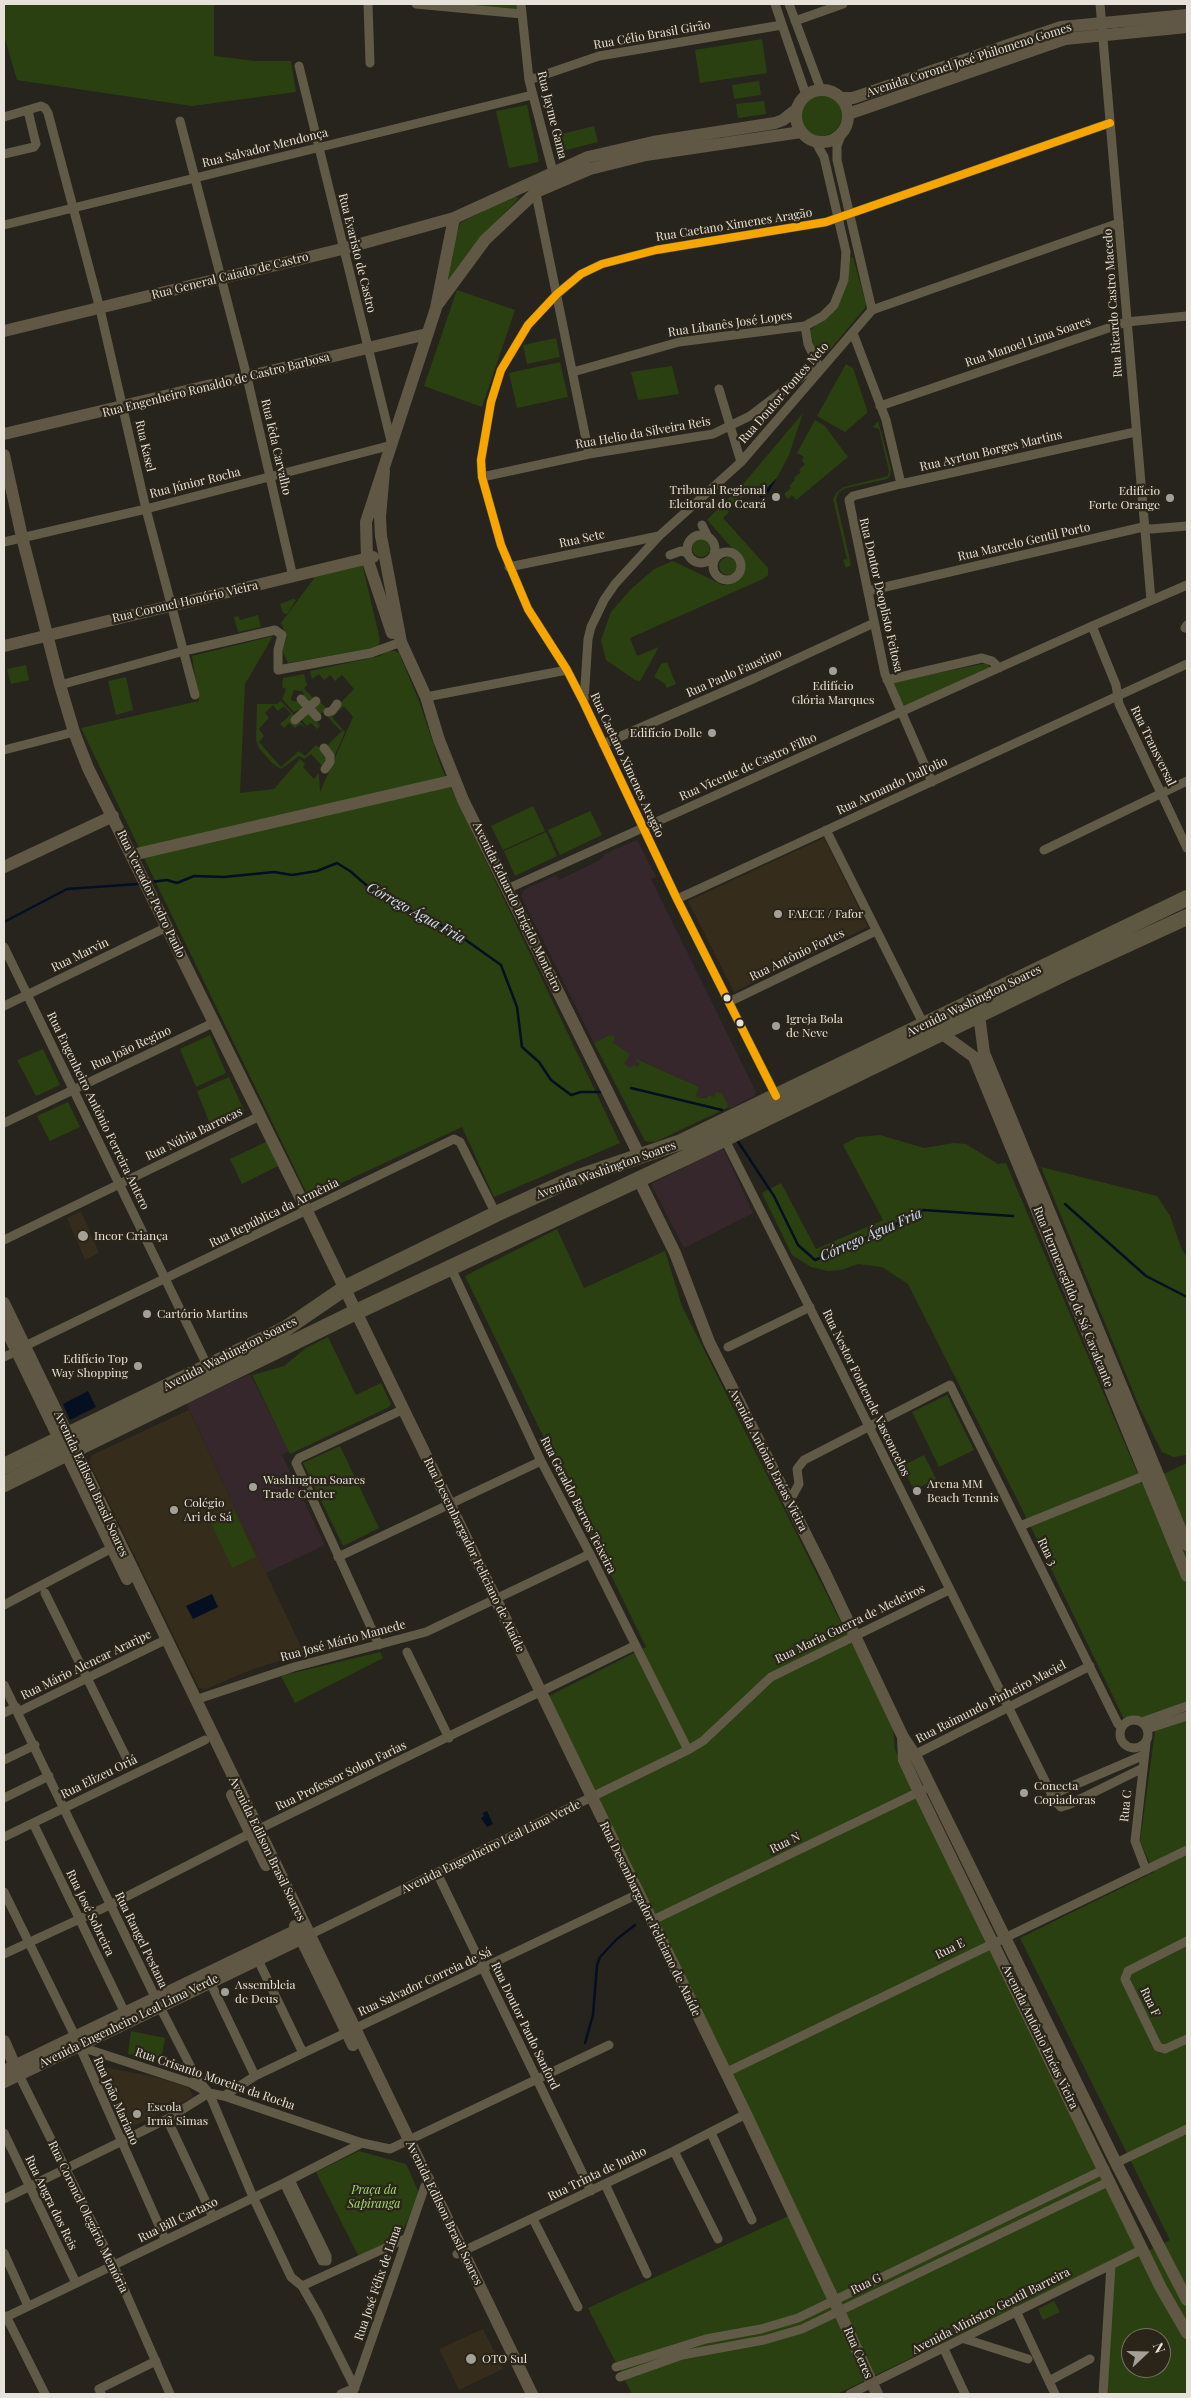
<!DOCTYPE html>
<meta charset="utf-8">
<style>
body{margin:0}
#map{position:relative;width:1191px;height:2398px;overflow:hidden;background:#27241d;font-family:"Playfair Display",serif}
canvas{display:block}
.frame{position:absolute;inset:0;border:5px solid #e6e2da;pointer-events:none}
.north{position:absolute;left:1121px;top:2328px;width:50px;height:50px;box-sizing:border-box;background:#2b2519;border:1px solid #767166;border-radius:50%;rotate:69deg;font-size:14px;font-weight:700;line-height:20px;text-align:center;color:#e6e2da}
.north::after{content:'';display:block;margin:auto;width:18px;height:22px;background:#a3a098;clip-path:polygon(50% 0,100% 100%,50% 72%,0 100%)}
</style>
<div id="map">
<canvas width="1191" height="2398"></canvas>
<div class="frame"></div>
<div class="north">N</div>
</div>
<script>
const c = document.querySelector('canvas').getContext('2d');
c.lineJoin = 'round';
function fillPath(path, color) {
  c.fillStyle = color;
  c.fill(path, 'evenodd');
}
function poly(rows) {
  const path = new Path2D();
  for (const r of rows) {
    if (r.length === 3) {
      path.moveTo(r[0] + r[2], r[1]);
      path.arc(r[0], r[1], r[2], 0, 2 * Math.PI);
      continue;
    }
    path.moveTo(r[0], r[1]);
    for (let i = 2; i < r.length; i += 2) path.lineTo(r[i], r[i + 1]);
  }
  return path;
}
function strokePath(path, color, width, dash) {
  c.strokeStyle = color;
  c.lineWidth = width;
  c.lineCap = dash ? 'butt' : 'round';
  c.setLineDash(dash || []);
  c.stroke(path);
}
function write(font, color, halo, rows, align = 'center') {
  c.font = font + ' "Playfair Display",serif';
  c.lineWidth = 4.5;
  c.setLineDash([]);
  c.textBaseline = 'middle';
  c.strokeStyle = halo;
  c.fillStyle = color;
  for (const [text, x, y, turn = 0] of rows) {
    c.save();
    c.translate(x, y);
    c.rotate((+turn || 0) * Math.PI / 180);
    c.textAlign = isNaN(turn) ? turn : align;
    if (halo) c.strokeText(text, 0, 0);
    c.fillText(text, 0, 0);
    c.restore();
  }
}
const commercial = poly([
 [637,840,656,877,651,879,756,1092,754,1096,730,1108,715,1098,696,1097,699,1087,638,1059,641,1063,638,1068,631,1069,623,1064,613,1042,615,1038,609,1035,594,1043,521,896,524,890,528,888,556,875,559,880,602,859,604,854],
 [723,1148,753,1213,684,1248,651,1184],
 [250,1374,289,1451,282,1455,325,1545,266,1573,186,1403]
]);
const built = poly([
 [824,838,868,927,734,992,688,901],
 [81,1211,99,1253,85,1260,67,1218],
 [189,1410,304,1653,251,1670,206,1689,199,1688,89,1462,92,1455],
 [94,2065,155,2077,185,2086,190,2089,193,2097,124,2131,93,2067],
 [483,2329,503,2369,459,2390,439,2349]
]);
const green = poly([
 [4,4,214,4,214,56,255,61,291,61,296,92,192,106,17,80,4,35],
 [462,4,518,4,518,9,516,10],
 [762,39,767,73,700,83,695,50],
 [759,81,761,95,734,99,732,85],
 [821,115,21],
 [764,101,766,114,738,118,736,104],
 [527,105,539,162,509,168,496,111],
 [594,126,598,142,558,152,554,136],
 [514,196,519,198,478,241,452,280,443,282,460,223],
 [853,257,866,304,865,308,828,352,820,354,814,347,810,330,838,306,848,282,850,258],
 [457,290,515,310,482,407,424,386],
 [556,338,560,357,527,364,523,345],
 [560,362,568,397,517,408,509,373],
 [846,364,853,368,867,410,867,413,845,432,817,416],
 [672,366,679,394,638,400,631,372],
 [803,413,789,455,777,478,759,496,752,489,728,510,729,512,723,518,768,568,768,575,763,579,630,638,637,656,659,647,640,681,635,680,606,660,601,640,611,612,630,590,654,569,673,561,723,585,732,584,739,579,744,569,741,558,707,520,744,483],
 [815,420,824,425,848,457,796,500,792,495,788,499,784,494,791,488,789,486,795,480,794,478,801,472,799,470,805,464,802,461,804,457,797,453],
 [878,421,891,469,890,476,887,479,846,488,839,492,836,499,851,565,846,568,843,560,847,559,833,499,837,492,844,487,888,476,889,471,879,429,873,427],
 [701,548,9],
 [728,566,9],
 [362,563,380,640,379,645,376,648,288,663,282,650,287,637,281,623,315,577],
 [293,599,296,600,287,614,283,613,280,604],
 [258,615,261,627,238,632,234,617,238,616,240,620],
 [273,636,245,684,240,793,274,789,300,759,305,764,303,767,314,779,319,773,320,792,353,717,344,706,335,714,333,711,354,689,342,675,335,681,330,675,324,680,319,674,312,679,310,671,380,656,388,651,395,651,399,653,419,701,442,769,620,1143,494,1197,462,1127,309,1198,81,728,199,701,192,656],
 [667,662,676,684,667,688,664,683,654,677,661,664],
 [987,663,991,670,903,706,893,682],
 [26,665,29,680,11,684,7,669],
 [304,674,307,685,304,689,315,700,309,707,302,700,304,694,302,691,294,690,291,698,292,701,300,702,307,707,302,712,298,710,294,712,282,699,286,689,282,687,283,678],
 [126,677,133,710,116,715,108,681],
 [318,700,334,715,332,717,342,729,341,731,323,712,318,716,311,708],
 [281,701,306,728,300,724,295,728,289,723,284,728,280,724,291,714,284,706,278,711,273,705,265,713,269,718,259,729,264,736,259,742,281,767,299,751,305,756,316,745,329,755,322,766,311,754,304,759,299,756,281,769,272,763,259,748,256,740,257,704,277,704],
 [308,709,320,726,317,729,311,723,307,726,300,718],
 [343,730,345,732,334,757,325,748],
 [533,806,545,831,503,850,491,826],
 [590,811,602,835,560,855,548,830],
 [546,832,557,856,515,876,504,851],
 [210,1035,226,1073,196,1087,180,1049],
 [609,1035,615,1037,613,1043,630,1054,624,1064,630,1068,633,1065,638,1067,640,1063,636,1061,637,1059,699,1087,696,1097,707,1098,708,1095,714,1097,716,1092,722,1093,729,1107,655,1142,645,1141,594,1043],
 [43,1049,60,1085,36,1096,17,1060],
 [229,1077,245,1113,212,1129,197,1091],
 [68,1102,80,1127,50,1141,37,1116],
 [880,1135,924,1148,954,1143,966,1144,998,1164,1006,1163,1142,1484,1187,1463,1187,2394,1106,2394,1114,2268,1170,2240,1020,1938,1154,1872,1140,1842,1155,1731,1144,1717,1124,1719,1023,1511,908,1284,882,1267,858,1264,841,1270,828,1271,811,1267,792,1255,762,1193,781,1183,816,1249,883,1220,843,1145,857,1137],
 [1131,2338,1161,2338,1161,2368,1131,2368],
 [266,1142,278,1166,242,1184,230,1159],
 [1041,1167,1157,1196,1170,1216,1182,1250,1187,1257,1187,1455,1173,1457,1162,1452,1139,1406],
 [557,1229,584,1288,665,1251,682,1306,893,1726,895,1750,1139,2247,837,2394,632,2394,588,2308,797,2212,549,1696,646,1647,465,1276],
 [328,1337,356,1395,381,1383,391,1404,389,1407,290,1454,252,1375,284,1366,306,1348],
 [947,1395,974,1450,939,1467,912,1412],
 [340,1446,379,1528,343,1546,303,1463],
 [924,1455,936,1479,914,1490,902,1466],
 [234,1510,256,1557,232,1568,210,1521],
 [380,1652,383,1658,295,1703,281,1676],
 [131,2031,165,2038,161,2060,128,2054],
 [359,2151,406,2164,420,2195,399,2238,359,2257,316,2172],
 [1054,2301,1060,2312,1043,2320,1038,2309]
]);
const water = poly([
 [777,478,767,495,763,500,759,496],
 [88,1391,96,1407,70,1420,63,1404],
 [212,1594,218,1607,193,1619,186,1606],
 [487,1811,493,1824,487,1827,481,1818,484,1816,483,1813]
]);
const stream = poly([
 [151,882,167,880,177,883,194,876,224,877,274,872,292,875,317,871,337,863,350,871,379,896,453,931,501,965,517,1007,522,1047,539,1062,551,1080,571,1095,581,1092,600,1092],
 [4,922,67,889,138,884],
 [631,1088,722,1110],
 [737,1140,774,1196,798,1245,815,1260,887,1229,923,1210,1013,1216],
 [1065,1204,1146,1276,1187,1297],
 [585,2043,593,2015,597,1965,600,1957,617,1939,635,1925]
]);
const street = poly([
 [368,4,370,63],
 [416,4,522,14],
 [521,4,529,80,553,172],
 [775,4,806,95],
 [789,4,821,90],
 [1100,4,1151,600],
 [795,21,843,4],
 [529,80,599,56,782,25],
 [4,117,41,106,45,108,48,113,100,309,146,509,195,695],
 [180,121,247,377,293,577],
 [842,133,837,146,837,160,872,310],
 [4,154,34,147,36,144,28,111],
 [535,189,589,454],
 [4,225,532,95],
 [805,326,808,344,820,369],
 [853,333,886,420,901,484],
 [573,372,679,342,805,326,823,316,834,305,844,280,846,252,824,157,815,141],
 [719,389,741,462],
 [880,406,1126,322,1187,316],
 [482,477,589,454,713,434,750,416,809,371,820,369],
 [702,525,708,537],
 [701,549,14],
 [4,542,146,509,392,445,299,66],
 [727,566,14],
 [670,555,681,551,687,553],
 [509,567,659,536],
 [868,591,1143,527,1151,529,1187,526],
 [1092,626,1116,685,1119,704,1187,848],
 [1185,628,1187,625],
 [887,680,982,658,992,661,999,668],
 [60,685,184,651,275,630,282,635,278,650,278,670,371,653,401,642],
 [426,697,567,670],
 [301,699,317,717],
 [584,701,588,639,591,627,604,600,615,584,659,536,741,462,872,310,1119,223],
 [328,712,332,711,337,704],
 [295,720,316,701],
 [603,744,755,678,874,623],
 [324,748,330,756,330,762,325,769],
 [4,750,74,732],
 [932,782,885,674,849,500,853,496,901,484,1135,432],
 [826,830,924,1025],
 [1044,850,1187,781],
 [507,889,1092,626,1187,585],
 [677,899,1187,664],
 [4,947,208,1367],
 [729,1002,876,931],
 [4,1006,167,927],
 [776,1096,677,899,584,703,567,670,528,609,501,545,482,477,481,460,491,402,501,370,528,325,557,294,581,274,602,264,656,250,826,222,1110,123],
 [4,1123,215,1022],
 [724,1138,833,1354,1055,1801,1061,1807,1068,1805,1143,1768],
 [4,1240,260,1116],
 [451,1268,541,1461,590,1554,688,1750],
 [25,1346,454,1139,460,1142,496,1214],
 [728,1347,810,1307],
 [4,1357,17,1351],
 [789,1502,799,1484,797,1469,804,1460,950,1385,1118,1724,1122,1727],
 [1020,1526,1149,1474],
 [338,1557,541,1461],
 [45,1593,129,1763],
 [4,1605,112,1548],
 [379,1645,296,1463,299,1458,404,1409],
 [407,1652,449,1738],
 [4,1685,160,2007,197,2079,209,2093,253,2197,291,2277,302,2286,318,2314,355,2388,341,2394],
 [195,1700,294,1667,426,1632,590,1554],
 [18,1712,165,1640],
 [4,1713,16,1707],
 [1134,1734,14],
 [1142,1722,1187,1706],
 [1147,1729,1187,1716],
 [1146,1743,1135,1841,1146,1870],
 [912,1756,1090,1666],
 [4,1760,35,1745],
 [1051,1795,1144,1755],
 [4,1798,49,1776],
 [33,1823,125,2013],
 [4,1837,205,1740],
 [437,1873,591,2191],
 [4,1892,75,2036,165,2239],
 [651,1921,923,1790],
 [309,1935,688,1750,703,1741,771,1677,949,1590],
 [1187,1941,1128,1971,1125,1979,1158,2047,1165,2049,1187,2039],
 [4,1954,110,1905,259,1829,634,1646],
 [258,1960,303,2053],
 [210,1982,255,2076],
 [78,2046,191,2083,209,2093,224,2096,362,2143,390,2149,609,2045],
 [725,2073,1187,1850],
 [19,2075,113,2264,170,2394],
 [224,2096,255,2076,638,1894],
 [167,2119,213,2217],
 [4,2133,76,2283],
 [711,2133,752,2220],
 [674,2151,718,2239],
 [1116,2163,1187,2129],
 [284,2183,322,2261,327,2261,327,2256,290,2180],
 [605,2184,647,2274],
 [4,2199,167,2119,209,2093],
 [533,2219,578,2307],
 [4,2253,28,2306],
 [457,2254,674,2151,746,2114],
 [302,2286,405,2239],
 [1016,2311,1055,2394],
 [6,2316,45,2394],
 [4,2318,284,2183,362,2143],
 [965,2339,1028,2359],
 [944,2349,965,2394],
 [616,2367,706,2339,761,2329,798,2318,1105,2169],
 [620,2377,682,2355,764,2340,802,2329,1110,2181],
 [1049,2381,1090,2359],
 [354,2390,425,2186,430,2183],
 [101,2394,99,2389,156,2361],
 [850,2394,1143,2249],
 [1103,2394,1111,2265]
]);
const secondary = poly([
 [822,116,26],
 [841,98,853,98,1061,27,1187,15],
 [848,114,1065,39,1187,27],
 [438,304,485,240,536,192,590,169,646,155,801,132],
 [4,331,342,249,454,218,588,157,653,142,775,123,783,120,797,109],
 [4,434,427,334],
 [4,455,22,537,60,685,74,732,88,768,307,1211,746,2114,839,2311,877,2394],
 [384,471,380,517,381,536,401,642,426,697,439,740,463,800,640,1157],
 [392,633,367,558,366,522,436,308,454,218],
 [4,646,373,557],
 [132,855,455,780],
 [4,867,113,816],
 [979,1015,984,1053,1187,1545],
 [941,1033,974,1057,1187,1576],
 [639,1180,675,1253,709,1342,825,1573,903,1737,915,1755,1116,2163,1187,2300],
 [4,1303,532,2394],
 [4,1325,127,1579],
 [903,1737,904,1760,919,1792,1161,2288,1187,2333],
 [232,1795,266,1865],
 [295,1926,353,2045],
 [4,2041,18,2073],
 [4,2071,297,1930,304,1933],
 [4,2082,309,1935]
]);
const highway = poly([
 [4,1466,285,1329,345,1288,496,1214,570,1180,681,1142,1187,898],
 [4,1484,356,1312,695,1153,1065,973,1187,917]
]);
const bus1 = poly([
 [776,1096,677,899,584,703,567,670,528,609,501,545,482,477,481,460,491,402,501,370,528,325,557,294,581,274,602,264,656,250,826,222,1110,123]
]);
const markers = [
 [776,497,5,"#a3a098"],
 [1170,498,5,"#a3a098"],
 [833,671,5,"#a3a098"],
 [712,733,5,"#a3a098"],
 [778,914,5,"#a3a098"],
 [727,998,4.5,"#e6e2da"],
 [740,1023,4.5,"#e6e2da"],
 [776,1026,5,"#a3a098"],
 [83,1236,6,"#a3a098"],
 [147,1314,5,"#a3a098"],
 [138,1366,5,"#a3a098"],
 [253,1487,5,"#a3a098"],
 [917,1491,5,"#a3a098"],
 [174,1510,5,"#a3a098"],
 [1024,1793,5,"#a3a098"],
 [225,1992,5,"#a3a098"],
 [137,2114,5,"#a3a098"],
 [471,2359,6,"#a3a098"]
];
const streetNames = [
 ["Rua Célio Brasil Girão",652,35,-10],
 ["Avenida Coronel José Philomeno Gomes",969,60,-18],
 ["Rua Jayme Gama",552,115,76],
 ["Rua Salvador Mendonça",265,148,-14],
 ["Rua Caetano Ximenes Aragão",734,225,-9],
 ["Rua Evaristo de Castro",357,253,76],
 ["Rua General Caiado de Castro",230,276,-14],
 ["Rua Ricardo Castro Macedo",1113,303,-94],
 ["Rua Libanês José Lopes",730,324,-8],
 ["Rua Manoel Lima Soares",1028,342,-19],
 ["Rua Engenheiro Ronaldo de Castro Barbosa",216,385,-14],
 ["Rua Doutor Pontes Neto",784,393,-49],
 ["Rua Helio da Silveira Reis",643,433,-10],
 ["Rua Kasel",145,446,77],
 ["Rua Iêda Carvalho",276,447,77],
 ["Rua Ayrton Borges Martins",991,451,-13],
 ["Rua Júnior Rocha",195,483,-14],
 ["Rua Sete",582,539,-12],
 ["Rua Marcelo Gentil Porto",1024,542,-13],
 ["Rua Doutor Deoplisto Feitosa",881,595,77],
 ["Rua Coronel Honório Vieira",185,602,-13],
 ["Rua Paulo Faustino",734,673,-24],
 ["Rua Transversal",1153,746,64],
 ["Rua Caetano Ximenes Aragão",627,765,65],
 ["Rua Vicente de Castro Filho",748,767,-24],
 ["Rua Armando Dall'olio",892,786,-25],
 ["Rua Vereador Pedro Paulo",151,894,64],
 ["Avenida Eduardo Brígido Monteiro",517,907,64],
 ["Rua Marvin",80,955,-26],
 ["Rua Antônio Fortes",797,955,-26],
 ["Avenida Washington Soares",974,1001,-26],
 ["Rua João Regino",131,1048,-25],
 ["Rua Engenheiro Antônio Ferreira Antero",98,1111,64],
 ["Rua Núbia Barrocas",194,1134,-26],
 ["Avenida Washington Soares",606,1170,-20],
 ["Rua República da Armênia",274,1213,-26],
 ["Rua Hermenegildo de Sá Cavalcante",1073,1297,68],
 ["Avenida Washington Soares",230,1354,-27],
 ["Rua Nestor Fontenele Vasconcelos",866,1393,64],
 ["Avenida Antônio Enéas Vieira",768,1460,63],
 ["Avenida Edilson Brasil Soares",91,1484,65],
 ["Rua Geraldo Barros Teixeira",578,1505,63],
 ["Rua 3",1047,1552,64],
 ["Rua Desembargador Feliciano de Ataíde",474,1555,64],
 ["Rua Maria Guerra de Medeiros",850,1624,-26],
 ["Rua José Mário Mamede",343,1641,-15],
 ["Rua Mário Alencar Araripe",86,1665,-26],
 ["Rua Raimundo Pinheiro Maciel",991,1702,-27],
 ["Rua Professor Solon Farias",341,1776,-26],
 ["Rua Elizeu Oriá",99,1777,-26],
 ["Rua C",1126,1806,-84],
 ["Rua N",785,1843,-26],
 ["Avenida Engenheiro Leal Lima Verde",491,1847,-26],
 ["Avenida Edilson Brasil Soares",267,1849,64],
 ["Rua José Sobreira",90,1913,64],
 ["Rua Desembargador Feliciano de Ataíde",650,1919,64],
 ["Rua Rangel Pestana",141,1940,64],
 ["Rua E",950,1949,-26],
 ["Rua Salvador Correia de Sá",425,1982,-25],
 ["Rua F",1150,2002,64],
 ["Avenida Engenheiro Leal Lima Verde",129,2021,-26],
 ["Rua Doutor Paulo Sanford",525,2026,64],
 ["Avenida Antônio Enéas Vieira",1040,2037,64],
 ["Rua Crisanto Moreira da Rocha",215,2079,19],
 ["Rua João Mariano",116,2101,66],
 ["Rua Trinta de Junho",597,2174,-26],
 ["Rua Angra dos Reis",51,2203,64],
 ["Avenida Edilson Brasil Soares",444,2213,64],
 ["Rua Coronel Olegário Memória",88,2217,64],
 ["Rua Bill Cartaxo",178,2220,-26],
 ["Rua José Félix de Lima",378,2283,-71],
 ["Rua G",866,2284,-26],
 ["Avenida Ministro Gentil Barreira",991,2311,-27],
 ["Rua Ceres",858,2353,66]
];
const poiNames = [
 ["Tribunal Regional",766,490,"right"],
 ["Eleitoral do Ceará",766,504,"right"],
 ["Edifício",1160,491,"right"],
 ["Forte Orange",1160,505,"right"],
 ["Edifício",833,686,"center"],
 ["Glória Marques",833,700,"center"],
 ["Edifício Dolle",702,733,"right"],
 ["FAECE / Fafor",788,914],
 ["Igreja Bola",786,1019],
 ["de Neve",786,1033],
 ["Incor Criança",94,1236],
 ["Cartório Martins",157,1314],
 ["Edifício Top",128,1359,"right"],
 ["Way Shopping",128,1373,"right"],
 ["Washington Soares",263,1480],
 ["Trade Center",263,1494],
 ["Arena MM",927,1484],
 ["Beach Tennis",927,1498],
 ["Colégio",184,1503],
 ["Ari de Sá",184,1517],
 ["Conecta",1034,1786],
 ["Copiadoras",1034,1800],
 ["Assembleia",235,1985],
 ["de Deus",235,1999],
 ["Escola",147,2107],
 ["Irmã Simas",147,2121],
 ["OTO Sul",482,2359]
];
const parkNames = [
 ["Praça da",374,2190],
 ["Sapiranga",374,2204]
];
const waterNames = [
 ["Córrego Água Fria",416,913,29],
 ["Córrego Água Fria",871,1235,-24]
];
fillPath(commercial, '#36272d');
fillPath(built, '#352c1b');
fillPath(green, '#2a4010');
fillPath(water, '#040f21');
strokePath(stream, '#040f21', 2.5);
strokePath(street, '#605a47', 9);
strokePath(secondary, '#605844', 12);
strokePath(highway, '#5e5741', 16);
strokePath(bus1, '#f7a600', 8);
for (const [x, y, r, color] of markers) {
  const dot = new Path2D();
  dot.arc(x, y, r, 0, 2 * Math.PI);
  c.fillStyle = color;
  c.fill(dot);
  strokePath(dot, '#2b2519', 2);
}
write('12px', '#e6e2da', '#2b2519', streetNames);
write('12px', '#e6e2da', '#2b2519', poiNames, 'left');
write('italic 12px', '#a4de6d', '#2b2519', parkNames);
write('italic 14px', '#cee1f2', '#2b2519', waterNames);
</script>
